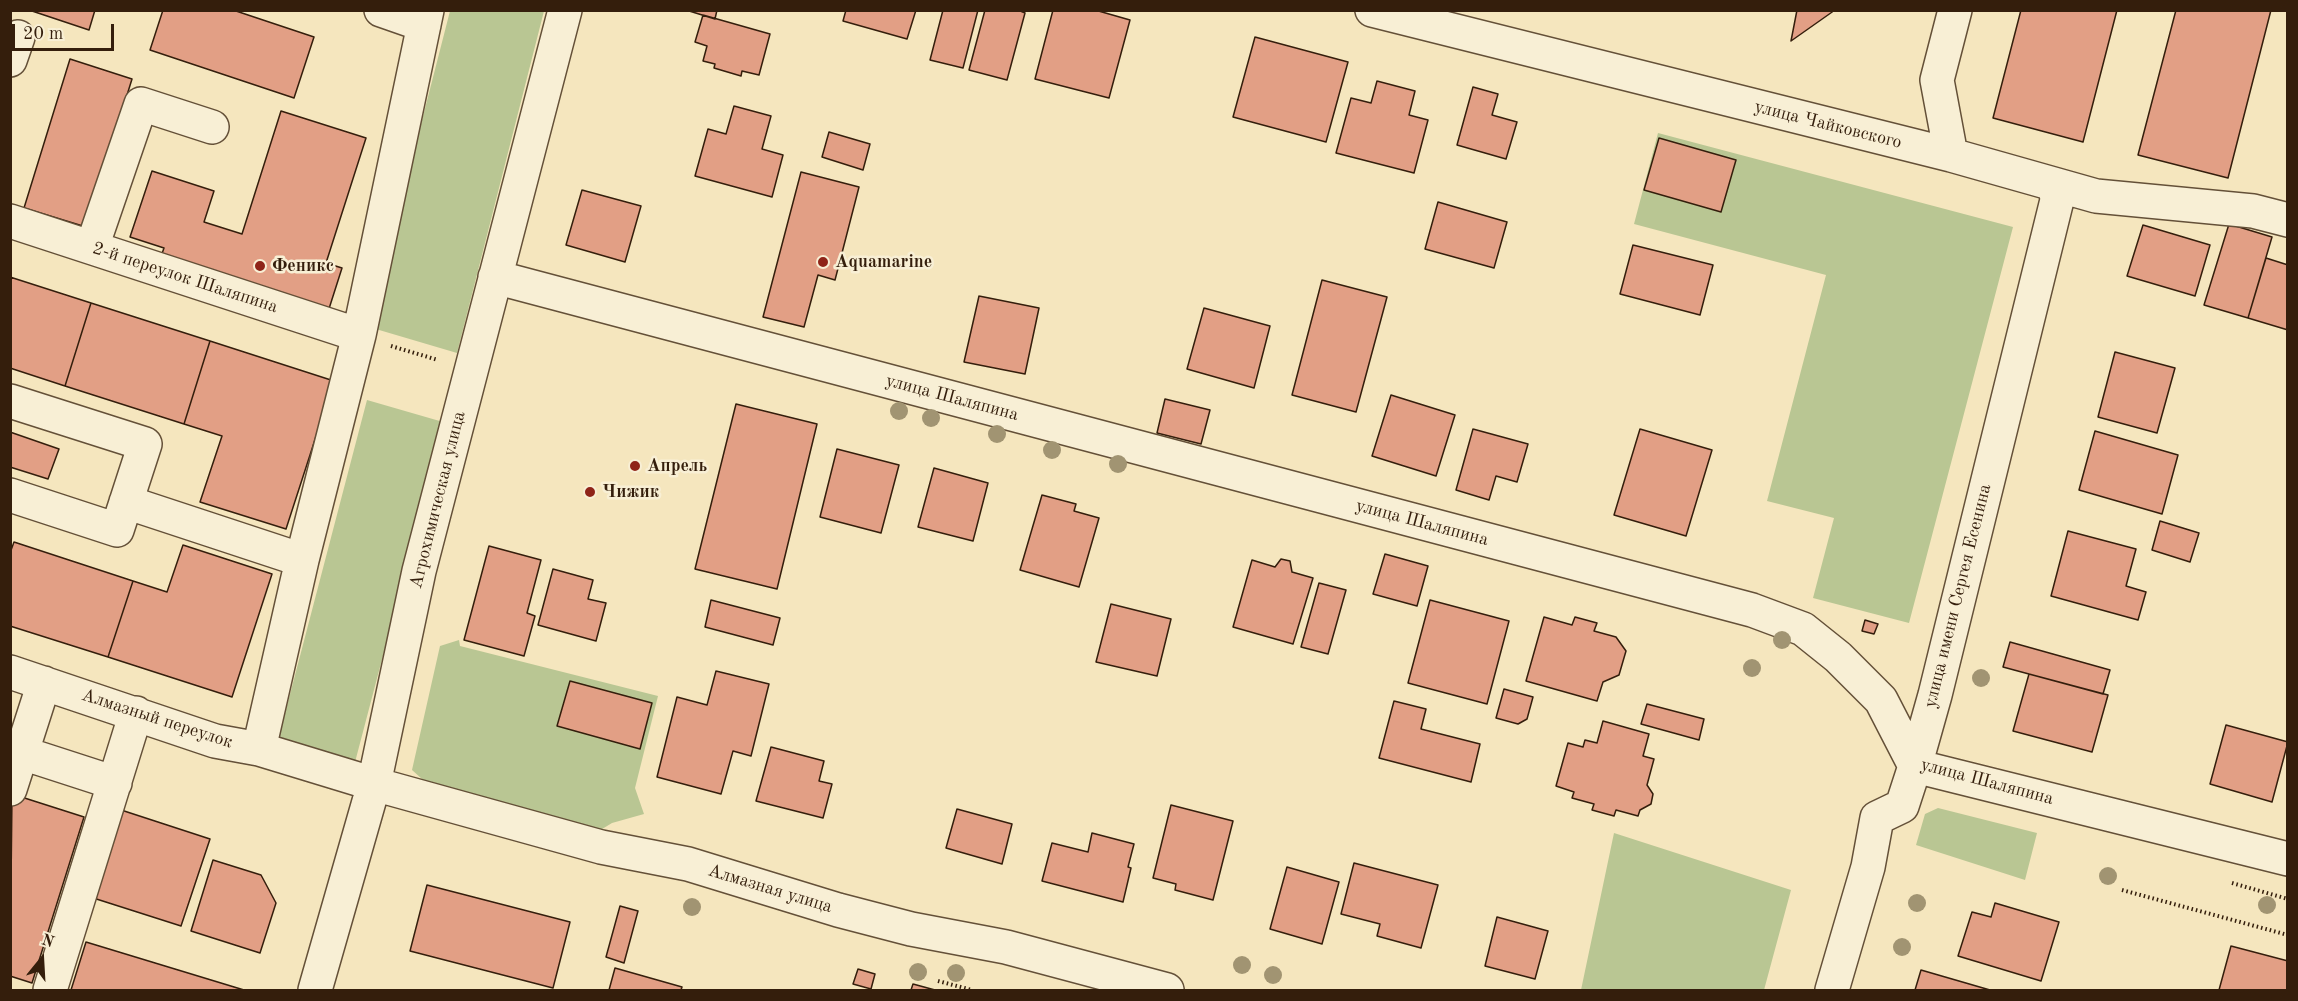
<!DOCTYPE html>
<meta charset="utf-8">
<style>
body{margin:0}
#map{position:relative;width:2298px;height:1001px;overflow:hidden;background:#f5e6be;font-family:"Old Standard TT",serif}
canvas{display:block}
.frame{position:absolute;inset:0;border:12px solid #341e0c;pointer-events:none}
.north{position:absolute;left:12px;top:929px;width:60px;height:60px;-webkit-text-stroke:4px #f8efd5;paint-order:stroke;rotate:18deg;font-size:16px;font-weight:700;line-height:24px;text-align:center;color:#341e0c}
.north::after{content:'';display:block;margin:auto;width:21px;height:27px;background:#341e0c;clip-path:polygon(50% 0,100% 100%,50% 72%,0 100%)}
.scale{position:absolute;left:12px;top:24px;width:102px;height:27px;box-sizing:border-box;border:3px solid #341e0c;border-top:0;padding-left:8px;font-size:18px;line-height:21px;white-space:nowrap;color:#341e0c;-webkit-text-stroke:4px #f8efd5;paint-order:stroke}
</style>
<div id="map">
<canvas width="2298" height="1001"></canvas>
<div class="frame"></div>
<div class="north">N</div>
<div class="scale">20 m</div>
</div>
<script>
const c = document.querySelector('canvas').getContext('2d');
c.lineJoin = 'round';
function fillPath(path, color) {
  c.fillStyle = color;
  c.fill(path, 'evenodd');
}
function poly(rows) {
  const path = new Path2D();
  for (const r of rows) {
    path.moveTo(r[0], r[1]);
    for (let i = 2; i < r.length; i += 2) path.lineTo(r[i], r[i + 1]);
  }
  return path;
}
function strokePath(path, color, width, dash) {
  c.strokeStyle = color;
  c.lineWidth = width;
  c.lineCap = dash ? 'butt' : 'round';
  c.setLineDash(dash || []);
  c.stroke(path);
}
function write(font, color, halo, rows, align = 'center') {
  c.font = font + ' "Old Standard TT",serif';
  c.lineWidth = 5;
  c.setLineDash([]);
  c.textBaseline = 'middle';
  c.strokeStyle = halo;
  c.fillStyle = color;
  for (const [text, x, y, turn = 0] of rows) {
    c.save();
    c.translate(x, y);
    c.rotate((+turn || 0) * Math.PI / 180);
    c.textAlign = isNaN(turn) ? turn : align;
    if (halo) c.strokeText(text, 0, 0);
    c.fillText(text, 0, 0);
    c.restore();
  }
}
const green = poly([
 [450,11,544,11,457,353,369,327],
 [1658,133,2013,227,1909,623,1813,598,1834,518,1767,501,1826,275,1634,224],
 [367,400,450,424,444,423,354,766,277,744],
 [459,640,460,646,658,696,635,788,644,814,612,823,584,840,441,796,412,770,440,646],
 [1938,808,2037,833,2025,880,1916,845,1925,814],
 [1614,833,1791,890,1764,990,1581,990]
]);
const building = poly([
 [29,10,95,10,89,30,29,10],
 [163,10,233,10,314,37,294,98,150,50,163,10],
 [686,10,717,10,715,19,686,10],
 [846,10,916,10,907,39,843,21,846,10],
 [943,10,978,10,963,68,930,60,943,10],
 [985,10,1018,10,1025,13,1007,80,969,70,985,10],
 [1053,10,1095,10,1130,20,1109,98,1035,79,1053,10],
 [1797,10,1835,10,1791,41,1797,10],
 [2021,10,2117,10,2083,142,1993,118,2021,10],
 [2176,10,2271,10,2228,178,2138,155,2176,10],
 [703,15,770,34,759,75,742,71,741,76,714,68,715,64,703,61,707,46,695,42,703,15],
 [1255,37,1348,62,1326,142,1233,117,1255,37],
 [70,59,132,79,86,227,24,208,70,59],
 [1377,81,1415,91,1409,115,1428,120,1414,173,1336,153,1351,98,1371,103,1377,81],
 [1473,87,1498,94,1492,115,1517,122,1506,159,1457,145,1473,87],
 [734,106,771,116,762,149,783,155,772,197,695,176,708,129,726,134,734,106],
 [281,111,366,138,326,263,342,268,327,315,159,262,164,248,130,237,152,171,214,191,204,222,242,234,281,111],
 [829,132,870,144,863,170,822,157,829,132],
 [1659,138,1736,160,1721,212,1644,190,1659,138],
 [801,172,859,187,835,280,818,275,804,327,763,317,801,172],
 [582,190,641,206,625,262,566,245,582,190],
 [1438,202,1507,222,1494,268,1425,249,1438,202],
 [2229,224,2272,237,2248,318,2204,305,2229,224],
 [2143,225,2210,245,2195,296,2127,276,2143,225],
 [1633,245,1713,265,1700,315,1620,294,1633,245],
 [2266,258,2288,265,2288,330,2248,318,2266,258],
 [10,277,91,303,65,386,10,368,10,277],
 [1322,280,1387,297,1356,412,1292,395,1322,280],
 [979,296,1039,308,1025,374,964,362,979,296],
 [91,303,210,341,184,424,65,386,91,303],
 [1204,308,1270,326,1254,388,1187,369,1204,308],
 [210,341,334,381,286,529,200,502,222,436,184,424,210,341],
 [2115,352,2175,368,2157,433,2098,417,2115,352],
 [1391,395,1455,415,1436,476,1372,456,1391,395],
 [1165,399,1210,410,1201,444,1157,433,1165,399],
 [736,404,817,424,777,589,695,569,736,404],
 [1473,429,1528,444,1517,482,1496,476,1489,500,1456,490,1473,429],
 [1640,429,1712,450,1686,536,1614,515,1640,429],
 [2095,431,2178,455,2162,514,2079,490,2095,431],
 [10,432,59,449,48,479,10,467,10,432],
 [837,449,899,465,881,533,820,517,837,449],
 [934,468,988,483,973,541,918,527,934,468],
 [1042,495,1076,504,1074,511,1099,518,1079,587,1020,570,1042,495],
 [2160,521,2199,533,2190,562,2152,550,2160,521],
 [2068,531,2136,549,2126,586,2146,592,2138,620,2051,596,2068,531],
 [14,542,133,581,108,657,10,626,10,553,14,542],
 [183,545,272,574,232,697,108,657,133,581,167,592,183,545],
 [489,546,541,560,527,613,535,616,524,656,464,640,489,546],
 [1385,554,1428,566,1417,606,1373,594,1385,554],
 [1281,559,1290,561,1292,572,1313,578,1293,644,1233,627,1252,560,1275,567,1281,559],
 [553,569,593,580,588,599,606,603,596,641,538,625,553,569],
 [1319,583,1346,590,1328,654,1301,647,1319,583],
 [711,600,780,618,773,645,705,627,711,600],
 [1430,600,1509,621,1487,704,1408,683,1430,600],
 [1111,604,1171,619,1157,676,1096,662,1111,604],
 [1544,617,1572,625,1575,617,1597,623,1594,631,1616,637,1626,651,1619,675,1603,682,1597,701,1526,681,1544,617],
 [1865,620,1878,624,1874,634,1862,631,1865,620],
 [2010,642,2110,670,2103,694,2003,667,2010,642],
 [716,671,769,684,751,756,733,751,721,794,657,777,677,697,707,705,716,671],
 [2029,674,2108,695,2092,752,2013,731,2029,674],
 [570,681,652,703,640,749,557,726,570,681],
 [1504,689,1533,697,1527,719,1518,724,1496,718,1504,689],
 [1394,701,1426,709,1421,729,1480,744,1471,782,1379,758,1394,701],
 [1647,704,1704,719,1699,740,1641,724,1647,704],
 [1603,721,1649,734,1643,756,1654,759,1647,785,1653,794,1651,804,1640,810,1638,816,1616,810,1614,816,1592,810,1594,804,1572,798,1574,792,1556,786,1568,743,1583,747,1585,740,1597,743,1603,721],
 [2226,725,2288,742,2272,802,2210,784,2226,725],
 [771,747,824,761,819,781,832,784,823,818,756,801,771,747],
 [12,794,84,817,32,983,10,976,12,794],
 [1171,805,1233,821,1213,900,1175,890,1176,884,1153,878,1171,805],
 [115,808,210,839,181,926,87,896,115,808],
 [957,809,1012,824,1002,864,946,848,957,809],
 [1092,833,1134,844,1128,867,1131,868,1123,902,1042,881,1052,843,1088,852,1092,833],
 [213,860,261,875,276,903,260,953,191,931,213,860],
 [1354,863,1438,885,1421,948,1377,936,1380,924,1341,914,1354,863],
 [1287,867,1339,882,1322,944,1270,929,1287,867],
 [427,885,570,922,553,988,410,951,427,885],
 [1995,903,2059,922,2041,981,1958,956,1972,912,1991,917,1995,903],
 [620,906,638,911,624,963,606,957,620,906],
 [1497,917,1548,931,1535,979,1485,966,1497,917],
 [86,942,244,990,71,990,86,942],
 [2231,946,2288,961,2288,990,2219,990,2231,946],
 [615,968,682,987,681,990,609,990,615,968],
 [858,969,875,974,871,989,853,984,858,969],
 [1921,970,1990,990,1915,990,1921,970],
 [913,984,935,990,911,990,913,984]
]);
const path = poly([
 [391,346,438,360],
 [2232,883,2288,899],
 [2122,890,2288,935],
 [938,981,972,990]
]);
const minor = poly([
 [381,10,424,25],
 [1372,10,1951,155,2096,196,2253,211,2288,220],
 [10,60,18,37],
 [1951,155,1937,80,1955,10],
 [10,221,359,335],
 [92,247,141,104,212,127],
 [495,277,1752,610,1803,629,1838,657,1881,700,1915,766,2288,859],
 [10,401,145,444,117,530,10,495],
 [126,502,302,560],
 [10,672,215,741,259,749,374,784,601,847,688,864,838,910,911,929,1006,947,1167,990],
 [10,749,115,783],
 [259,749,302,560,359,335,427,10],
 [10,789,44,683],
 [50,990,136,713],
 [315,990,374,784,419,571,565,10],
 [1832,990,1868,867,1877,818,1902,806,1915,766,1935,695,2057,200,2055,185]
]);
const trees = [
 [899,411],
 [931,418],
 [997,434],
 [1052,450],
 [1118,464],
 [1782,640],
 [1752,668],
 [1981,678],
 [2108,876],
 [1917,903],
 [2267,905],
 [692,907],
 [1902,947],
 [1242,965],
 [918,972],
 [956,973],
 [1273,975]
];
const markers = [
 [823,262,6,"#8f2418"],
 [260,266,6,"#8f2418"],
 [635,466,6,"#8f2418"],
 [590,492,6,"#8f2418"]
];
const streetNames = [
 ["улица Чайковского",1828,125,14],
 ["2-й переулок Шаляпина",185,278,18],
 ["улица Шаляпина",952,398,15],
 ["Агрохимическая улица",438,500,-76],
 ["улица Шаляпина",1422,523,15],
 ["улица имени Сергея Есенина",1958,596,-76],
 ["Алмазный переулок",157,719,18],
 ["улица Шаляпина",1987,782,15],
 ["Алмазная улица",770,889,17]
];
const poiNames = [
 ["Aquamarine",835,262],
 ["Феникс",272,266],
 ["Апрель",647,466],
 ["Чижик",602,492]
];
fillPath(green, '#b9c693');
fillPath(building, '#e29f85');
strokePath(building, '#341e0c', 1.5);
strokePath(minor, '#645038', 36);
strokePath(path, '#341e0c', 4, [1.5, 3]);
strokePath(minor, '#f8efd5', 33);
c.fillStyle = '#a19472';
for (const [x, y] of trees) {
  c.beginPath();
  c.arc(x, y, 9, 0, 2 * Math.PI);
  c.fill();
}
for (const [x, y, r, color] of markers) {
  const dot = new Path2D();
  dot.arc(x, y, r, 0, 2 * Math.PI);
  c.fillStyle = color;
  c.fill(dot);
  strokePath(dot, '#f8efd5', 2);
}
write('18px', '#341e0c', '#f8efd5', streetNames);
write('bold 18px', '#341e0c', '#f8efd5', poiNames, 'left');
</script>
